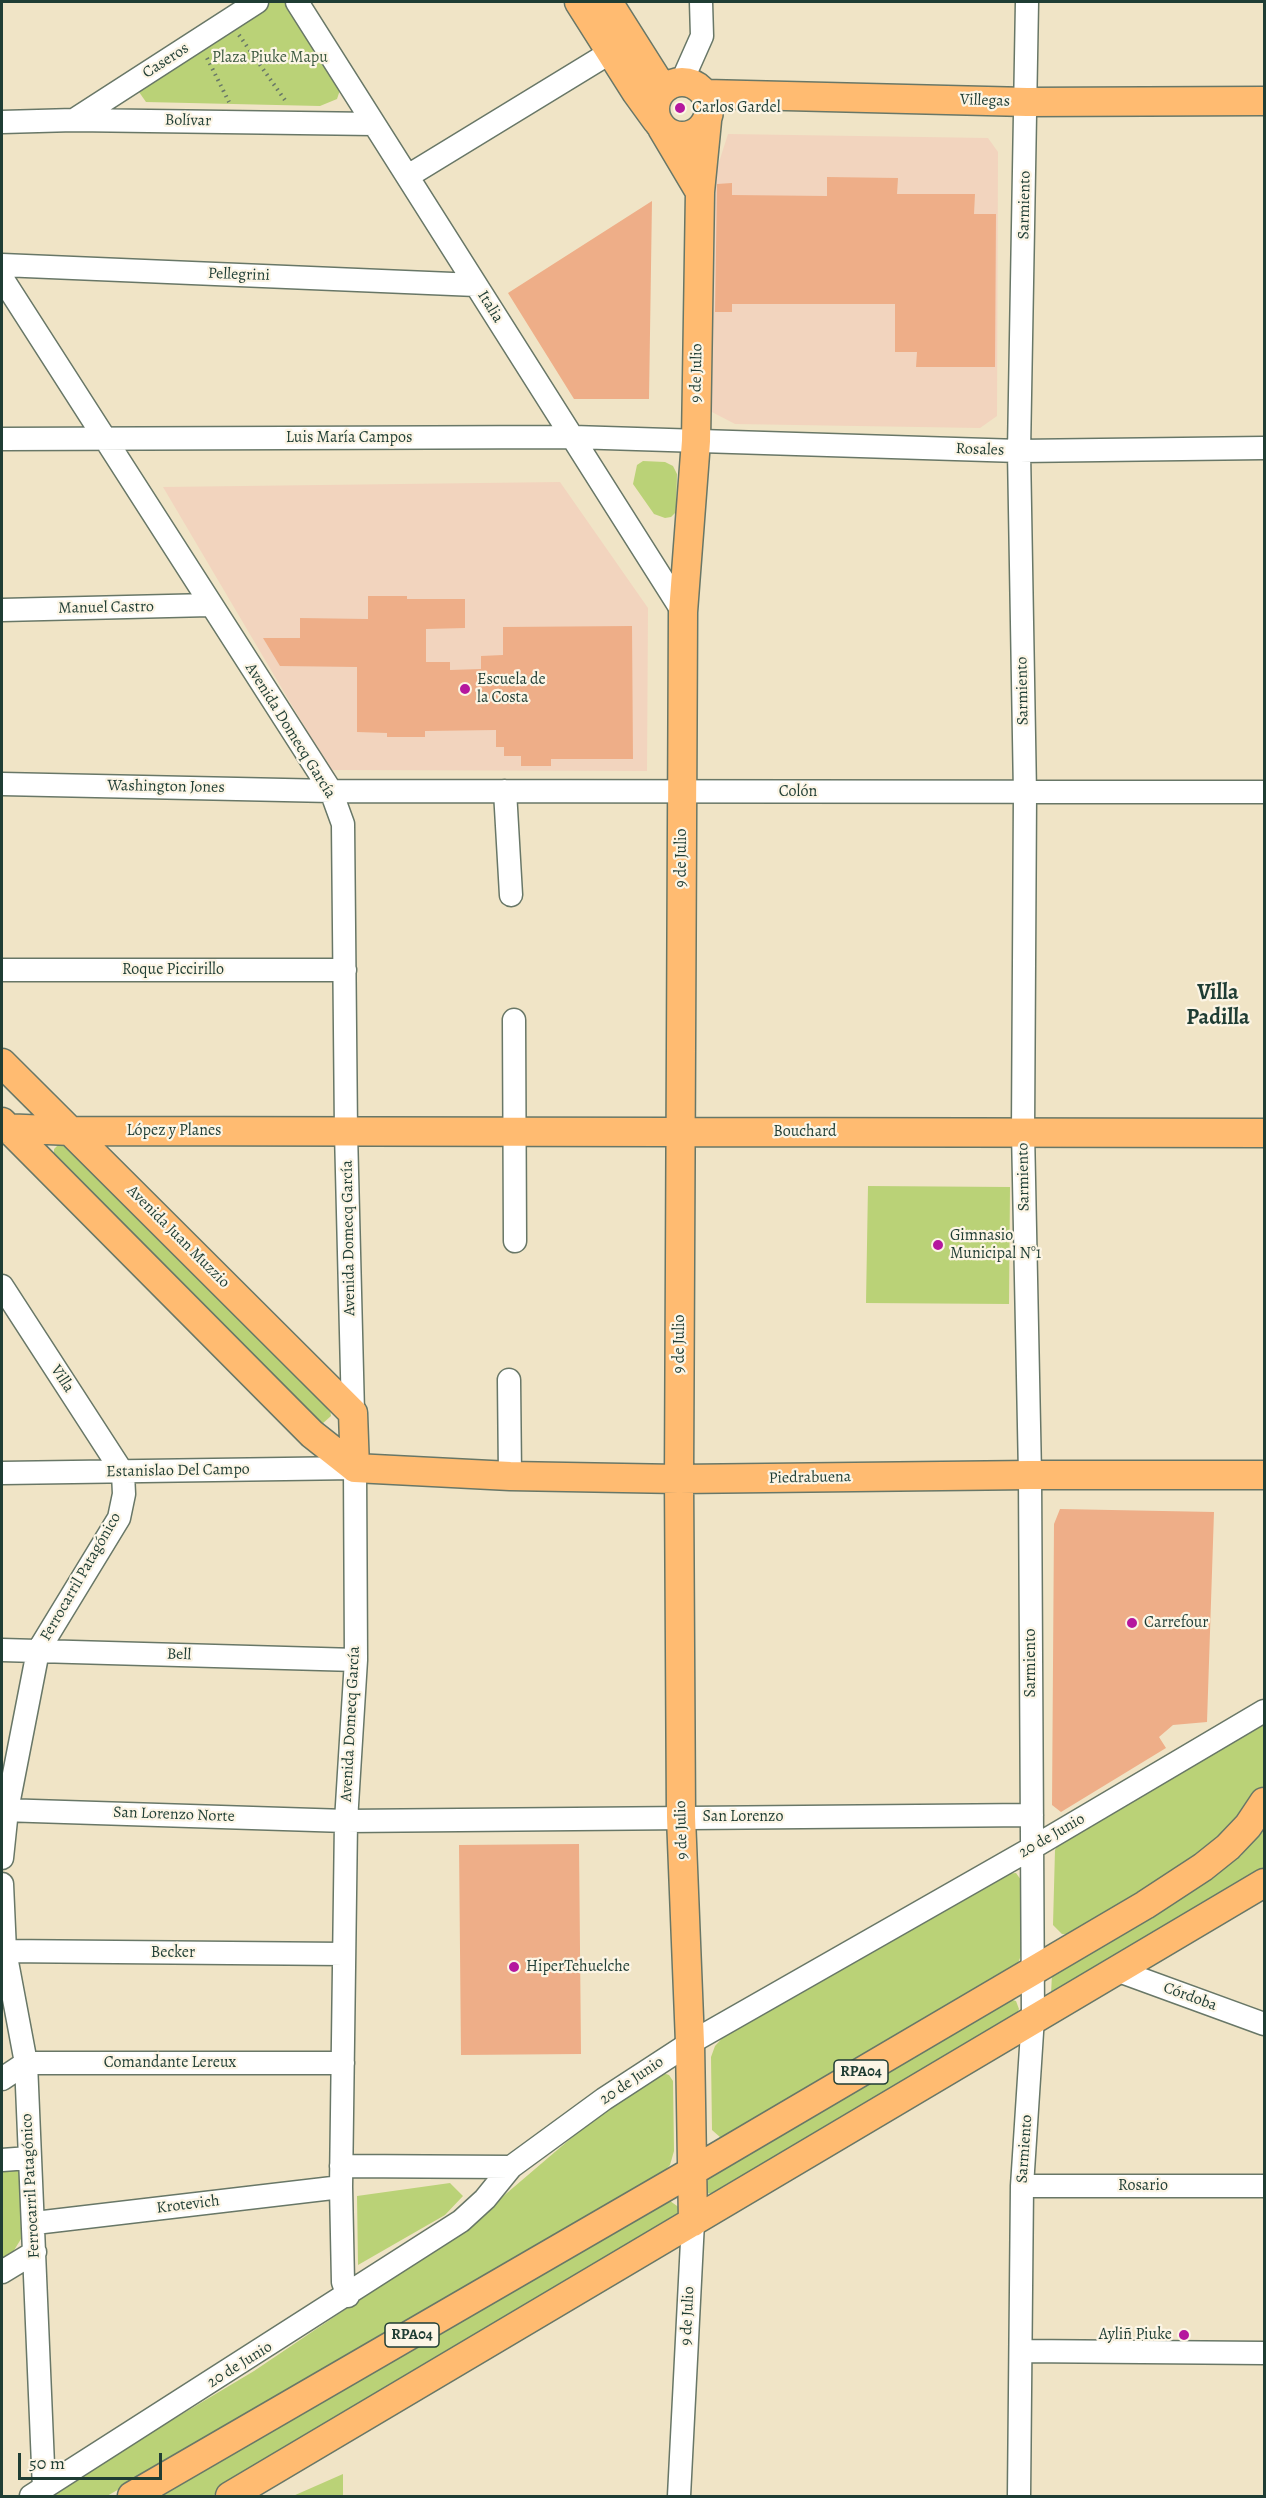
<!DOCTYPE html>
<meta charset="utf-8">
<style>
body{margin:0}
#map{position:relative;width:1266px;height:2498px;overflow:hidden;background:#f0e4c6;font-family:Alegreya,serif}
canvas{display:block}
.frame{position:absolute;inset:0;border:3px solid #1f3d34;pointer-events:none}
.scale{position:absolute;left:18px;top:2453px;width:144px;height:27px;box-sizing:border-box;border:3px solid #1f3d34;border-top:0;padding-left:8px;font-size:18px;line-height:21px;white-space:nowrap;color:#1f3d34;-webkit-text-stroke:4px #fcf5e5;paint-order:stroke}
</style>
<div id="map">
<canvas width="1266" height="2498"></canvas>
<div class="frame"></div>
<div class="scale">50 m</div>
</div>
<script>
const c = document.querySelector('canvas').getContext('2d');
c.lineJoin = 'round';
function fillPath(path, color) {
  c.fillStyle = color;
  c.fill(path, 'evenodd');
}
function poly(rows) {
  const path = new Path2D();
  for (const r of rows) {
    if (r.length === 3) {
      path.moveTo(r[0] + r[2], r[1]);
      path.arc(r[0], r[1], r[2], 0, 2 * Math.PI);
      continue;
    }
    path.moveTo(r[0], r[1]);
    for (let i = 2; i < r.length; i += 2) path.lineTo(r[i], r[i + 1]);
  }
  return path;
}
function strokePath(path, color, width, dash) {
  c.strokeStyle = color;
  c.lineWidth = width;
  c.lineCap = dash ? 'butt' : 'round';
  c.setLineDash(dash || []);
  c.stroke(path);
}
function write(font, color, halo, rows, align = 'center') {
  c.font = font + ' Alegreya,serif';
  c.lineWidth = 4.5;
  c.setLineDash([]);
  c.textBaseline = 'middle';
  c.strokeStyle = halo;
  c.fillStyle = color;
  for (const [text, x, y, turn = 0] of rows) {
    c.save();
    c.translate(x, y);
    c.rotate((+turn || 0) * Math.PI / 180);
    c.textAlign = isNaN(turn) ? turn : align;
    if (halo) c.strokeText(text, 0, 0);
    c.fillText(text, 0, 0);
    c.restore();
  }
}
const built = poly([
 [728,134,988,138,998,152,997,416,980,428,735,424,710,411,712,184],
 [560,482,648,608,647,771,330,770,163,487]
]);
const green = poly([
 [271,2,285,3,294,10,342,84,337,99,320,106,146,102,139,92,142,82],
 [643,461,665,462,673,466,677,474,676,512,671,517,665,518,654,514,633,484,637,465],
 [60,1143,68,1143,330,1409,331,1416,322,1424,312,1421,54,1157,54,1149],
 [868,1186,1010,1187,1009,1304,866,1303],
 [1264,1725,1264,1790,1200,1859,1070,1935,1062,1934,1053,1925,1055,1850,1059,1843],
 [1264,1823,1264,1872,1051,1994,1052,1974,1055,1970,1241,1856],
 [1016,1873,1021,1880,1022,1953,1018,1963,721,2138,712,2130,711,2057,715,2046,726,2034,1003,1874],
 [1006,1998,1016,2001,1019,2009,1015,2019,716,2194,704,2193,709,2175],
 [663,2073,669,2075,673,2081,674,2151,670,2165,656,2180,107,2496,45,2496,254,2371,466,2228,590,2122],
 [21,2167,24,2234,13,2252,2,2259,2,2170],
 [450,2183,463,2196,445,2215,358,2265,357,2196],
 [670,2201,680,2208,678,2218,212,2496,150,2496,656,2203],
 [343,2474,343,2496,293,2496]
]);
const building = poly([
 [827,177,898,178,897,194,975,194,974,214,996,214,995,367,916,367,917,352,895,352,895,304,732,304,732,312,715,312,717,184,732,183,732,195,827,196],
 [652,201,649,399,574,399,508,293],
 [368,596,407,596,407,599,465,599,465,628,426,629,426,662,450,662,450,670,481,669,481,656,503,655,503,627,632,626,633,759,551,759,551,766,521,766,521,756,504,756,504,747,496,747,496,730,425,731,425,737,387,737,387,733,357,732,357,667,280,666,263,638,300,638,300,618,368,619],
 [1060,1509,1214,1512,1207,1722,1173,1725,1159,1737,1166,1748,1061,1812,1052,1805,1054,1524],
 [579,1844,581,2054,461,2055,459,1845]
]);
const path = poly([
 [239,35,287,103],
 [207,58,229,102]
]);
const minor = poly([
 [297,2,683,612],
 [682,81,702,36,701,2],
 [74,120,257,2],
 [2,122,74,120,374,124],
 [408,176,611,52],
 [2,265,476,285],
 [2,278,331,791,343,824,346,1132,353,1413],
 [2,439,573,437,1019,451,1264,448],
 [2,610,210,605],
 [2,784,331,791,1264,792],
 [505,791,511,895],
 [2,970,345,970],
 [514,1020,515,1241],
 [2,1286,123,1473,124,1494,119,1518,38,1651,7,1810,2,1858],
 [509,1380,510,1476],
 [2,1473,355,1468,356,1660,346,1821,341,2187,343,2282,348,2296],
 [2,1650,356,1660],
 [2,1810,346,1821,1032,1815],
 [2,1884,5,1951,26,2063,44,2489],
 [2,1951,344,1954],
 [1116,1970,1264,2024],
 [2,2079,26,2063,343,2063],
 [2,2160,29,2158],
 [341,2166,511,2167],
 [1022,2186,1264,2186],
 [35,2223,341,2187],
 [2,2272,35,2252],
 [1021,2351,1264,2353],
 [31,2496,461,2221,485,2199,511,2167,604,2099,690,2043,1032,1848,1264,1711],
 [679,2496,693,2222],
 [1019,2496,1022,2186,1033,2017,1030,1475,1023,1131,1025,794,1019,451,1027,2]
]);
const major = poly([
 [579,2,636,92,657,121],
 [608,2,663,89],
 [682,109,27],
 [706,94,1027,102,1264,101],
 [662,128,700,192],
 [2,1063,353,1413,355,1468],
 [2,1122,312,1434,355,1468],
 [2,1128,71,1131,1264,1133],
 [355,1468,510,1476,679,1479,1030,1475,1264,1475],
 [693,2222,690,2043,681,1817,679,1479,683,612,696,441,700,192,707,121],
 [132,2496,691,2172,1145,1905,1203,1867,1228,1847,1248,1826,1264,1802],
 [230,2496,1264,1883]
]);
const markers = [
 [680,108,6,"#b5179e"],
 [465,689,6,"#b5179e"],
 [938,1245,6,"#b5179e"],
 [1132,1623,6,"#b5179e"],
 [514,1967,6,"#b5179e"],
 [1184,2335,6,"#b5179e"]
];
const shields = [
 [861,2072,54],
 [412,2335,54]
];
const shieldNames = [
 ["RPA04",861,2072],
 ["RPA04",412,2335]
];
const parkNames = [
 ["Plaza Piuke Mapu",270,58]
];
const streetNames = [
 ["Caseros",166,61,-33],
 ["Villegas",985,101,2],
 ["Bolívar",188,121,1],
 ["Sarmiento",1025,205,-89],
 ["Pellegrini",239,275,2],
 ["Italia",490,307,58],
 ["9 de Julio",697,373,-89],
 ["Luis María Campos",349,438],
 ["Rosales",980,450,2],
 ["Manuel Castro",106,608,-1],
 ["Sarmiento",1023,691,-91],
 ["Avenida Domecq García",290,731,58],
 ["Washington Jones",166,787,1],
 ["Colón",798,792],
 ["9 de Julio",682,858,-90],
 ["Roque Piccirillo",173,970],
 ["López y Planes",174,1131],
 ["Bouchard",805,1132],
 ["Sarmiento",1024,1177,-91],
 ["Avenida Juan Muzzio",178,1237,45],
 ["Avenida Domecq García",349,1238,-91],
 ["9 de Julio",680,1344,-90],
 ["Villa",62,1379,57],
 ["Estanislao Del Campo",178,1471,-1],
 ["Piedrabuena",810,1478,-1],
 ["Ferrocarril Patagónico",81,1577,-60],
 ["Bell",179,1655,2],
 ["Sarmiento",1031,1663,-90],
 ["Avenida Domecq García",351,1724,-87],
 ["San Lorenzo Norte",174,1815,2],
 ["San Lorenzo",743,1817],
 ["9 de Julio",682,1830,-92],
 ["20 de Junio",1052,1836,-30],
 ["Becker",173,1953],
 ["Córdoba",1190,1997,20],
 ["Comandante Lereux",170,2063],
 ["20 de Junio",632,2081,-34],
 ["Sarmiento",1025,2149,-86],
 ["Ferrocarril Patagónico",31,2186,-93],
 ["Rosario",1143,2186],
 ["Krotevich",188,2205,-7],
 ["9 de Julio",688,2316,-87],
 ["20 de Junio",240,2365,-32]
];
const poiNames = [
 ["Carlos Gardel",692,108],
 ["Escuela de",477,680],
 ["la Costa",477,698],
 ["Gimnasio",950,1236],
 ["Municipal N°1",950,1254],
 ["Carrefour",1144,1623],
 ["HiperTehuelche",526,1967],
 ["Ayliñ Piuke",1172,2335,"right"]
];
const districtNames = [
 ["Villa",1218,994],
 ["Padilla",1218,1019]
];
fillPath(built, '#f2d4be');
fillPath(green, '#bad277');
fillPath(building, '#eeae88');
strokePath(minor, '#687767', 25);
strokePath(major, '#687767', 31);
strokePath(path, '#687767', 4, [1.5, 4.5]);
strokePath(minor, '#fff', 22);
strokePath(major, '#ffbb71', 28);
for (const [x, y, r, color] of markers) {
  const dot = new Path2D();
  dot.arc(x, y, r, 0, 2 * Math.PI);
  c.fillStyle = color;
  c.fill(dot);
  strokePath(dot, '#fcf5e5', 2);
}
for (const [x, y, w] of shields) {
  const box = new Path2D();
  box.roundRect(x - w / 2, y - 12, w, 24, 4.5);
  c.fillStyle = '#fcf5e5';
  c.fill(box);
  strokePath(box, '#1f3d34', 1.5);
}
write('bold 15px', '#1f3d34', null, shieldNames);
write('16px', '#3e5b41', '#fcf5e5', parkNames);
write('16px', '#1f3d34', '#fcf5e5', streetNames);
write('16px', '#1f3d34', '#fcf5e5', poiNames, 'left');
write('bold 22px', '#1f3d34', '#fcf5e5', districtNames);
</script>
